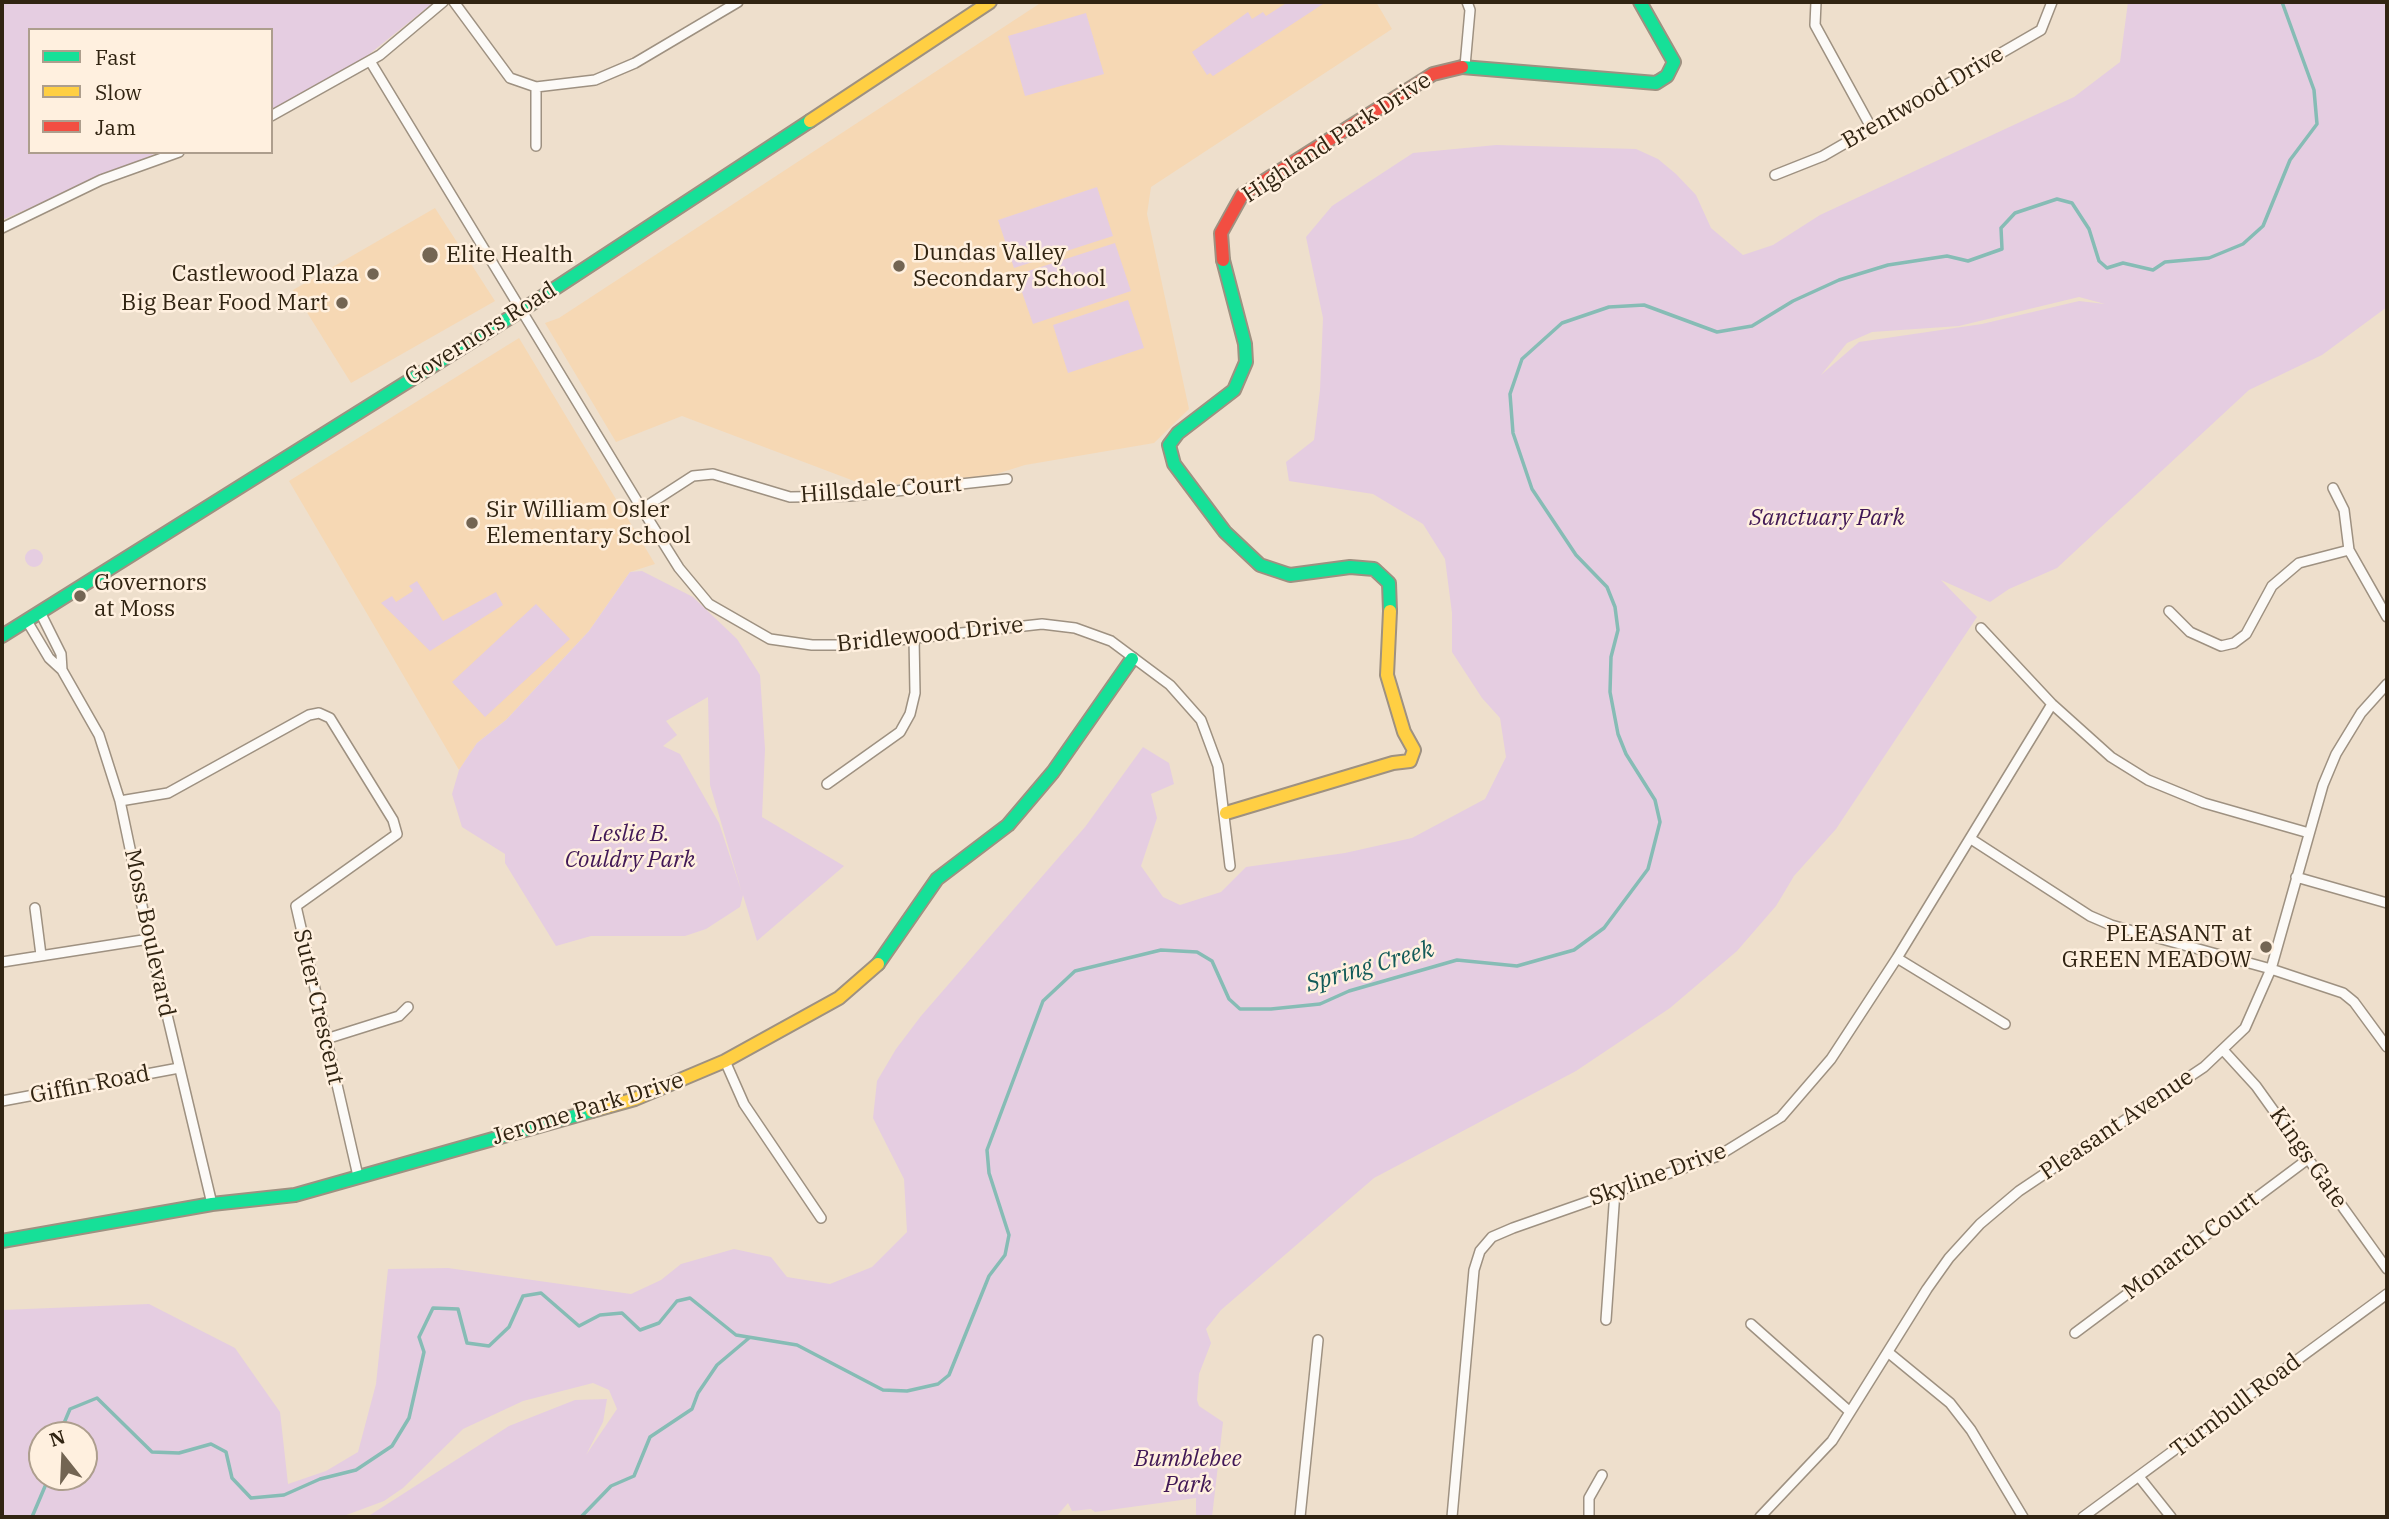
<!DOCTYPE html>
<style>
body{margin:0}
#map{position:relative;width:2389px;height:1519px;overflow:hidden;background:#eedfcc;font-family:"IBM Plex Serif",serif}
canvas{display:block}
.frame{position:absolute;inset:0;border:4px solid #312412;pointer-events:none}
.legend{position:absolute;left:28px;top:28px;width:245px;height:126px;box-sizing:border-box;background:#fff0df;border:2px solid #ad9e8d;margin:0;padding:9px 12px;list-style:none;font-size:21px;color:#312412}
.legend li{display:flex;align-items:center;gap:14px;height:35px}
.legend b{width:35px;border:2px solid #ad9e8d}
.north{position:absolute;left:28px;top:1421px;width:70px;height:70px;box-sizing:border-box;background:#fff0df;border:2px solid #ad9e8d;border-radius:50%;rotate:342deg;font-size:19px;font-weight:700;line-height:28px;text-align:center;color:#312412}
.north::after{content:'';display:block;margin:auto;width:24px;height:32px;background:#736553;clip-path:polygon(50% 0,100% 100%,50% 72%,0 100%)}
</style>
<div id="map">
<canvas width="2389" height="1519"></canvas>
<div class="frame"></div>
<ul class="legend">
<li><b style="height:9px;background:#16e098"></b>Fast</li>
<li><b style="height:9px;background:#ffcf43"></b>Slow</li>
<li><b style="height:9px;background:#f24e42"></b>Jam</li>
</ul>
<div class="north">N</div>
</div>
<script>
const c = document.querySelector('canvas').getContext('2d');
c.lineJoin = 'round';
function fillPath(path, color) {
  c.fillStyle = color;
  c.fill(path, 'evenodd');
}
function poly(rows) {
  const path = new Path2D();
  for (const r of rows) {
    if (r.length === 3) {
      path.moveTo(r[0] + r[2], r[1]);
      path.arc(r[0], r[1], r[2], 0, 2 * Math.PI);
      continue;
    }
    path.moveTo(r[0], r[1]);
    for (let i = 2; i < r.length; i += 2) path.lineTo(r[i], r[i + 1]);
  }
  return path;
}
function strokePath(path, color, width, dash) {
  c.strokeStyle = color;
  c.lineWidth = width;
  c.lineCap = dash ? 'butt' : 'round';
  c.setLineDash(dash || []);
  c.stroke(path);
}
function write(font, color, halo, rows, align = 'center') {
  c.font = font + ' "IBM Plex Serif",serif';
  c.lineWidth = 5;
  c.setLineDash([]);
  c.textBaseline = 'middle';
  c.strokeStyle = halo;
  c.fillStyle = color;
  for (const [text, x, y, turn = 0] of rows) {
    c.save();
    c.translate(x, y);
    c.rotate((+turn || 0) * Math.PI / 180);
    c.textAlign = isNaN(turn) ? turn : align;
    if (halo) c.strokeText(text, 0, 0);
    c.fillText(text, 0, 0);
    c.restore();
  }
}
const built = poly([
 [1042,2,1376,2,1392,29,1151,187,1147,214,1189,409,1154,443,1025,465,993,475,870,487,682,416,616,442,545,323,559,318],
 [435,208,495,301,351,383,293,290],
 [519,338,655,564,630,572,589,631,506,720,477,743,459,770,289,481]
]);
const green = poly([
 [2,2,434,2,367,56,271,110,271,30,30,30,30,152,159,152,2,220],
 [1288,2,1326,2,1213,76,1210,73,1207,75,1192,52,1248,12,1252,19,1263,12,1266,16],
 [2128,2,2387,2,2387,307,2322,355,2249,390,2057,568,2009,589,1990,602,1941,580,1977,617,1836,829,1794,876,1776,906,1737,951,1670,1008,1576,1071,1374,1178,1221,1310,1206,1329,1211,1343,1199,1374,1197,1400,1199,1406,1223,1422,1212,1517,1196,1517,1196,1498,1095,1512,1091,1509,1072,1511,1068,1503,1056,1517,367,1517,509,1426,575,1400,607,1399,603,1422,586,1455,617,1409,609,1390,593,1383,523,1401,463,1429,403,1488,384,1501,341,1517,2,1517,2,1310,149,1304,235,1348,280,1412,288,1484,326,1471,358,1452,376,1384,388,1269,448,1268,631,1294,661,1280,681,1264,734,1249,771,1257,787,1277,830,1284,872,1267,907,1232,904,1179,873,1118,877,1081,896,1049,921,1016,1085,827,1143,747,1169,763,1174,784,1151,794,1157,818,1141,866,1163,897,1180,905,1221,892,1246,867,1345,853,1412,838,1485,799,1506,757,1500,718,1482,698,1452,652,1452,613,1445,559,1423,524,1373,494,1289,481,1286,462,1314,440,1320,390,1323,318,1306,237,1332,206,1413,153,1496,145,1636,149,1658,159,1676,174,1696,195,1711,228,1743,255,1773,245,1820,215,2074,97,2120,62],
 [2079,297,2105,304,2079,301,1982,324,1859,342,1821,375,1847,343,1872,332,1959,326],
 [42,1435,84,1435,84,1477,42,1477],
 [1086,13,1104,74,1025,96,1008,36],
 [1097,187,1113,236,1014,268,998,220],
 [1115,243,1131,291,1033,324,1016,275],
 [1128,300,1144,348,1068,373,1053,325],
 [34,558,9],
 [642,571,693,597,737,639,760,675,765,749,762,817,844,866,757,941,743,895,740,907,706,929,685,936,591,936,556,946,505,863,505,854,462,827,452,794,459,770,477,743,506,720,589,631,630,572],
 [708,697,710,785,742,893,719,823,680,754,663,746,677,735,666,721],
 [417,581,443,621,496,592,503,605,430,651,381,603,392,596,396,602,413,591,409,586],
 [536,604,570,639,485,717,452,682]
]);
const stream = poly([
 [59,1435,70,1409,97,1398,152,1452,179,1453,211,1444,226,1452,232,1478,251,1498,284,1495,320,1479,356,1470,392,1446,409,1418,424,1352,419,1337,433,1308,458,1309,467,1343,489,1346,509,1327,523,1296,541,1293,579,1326,600,1315,622,1313,640,1330,659,1323,677,1301,690,1298,736,1335,797,1345,883,1390,907,1391,938,1384,949,1375,989,1276,1005,1255,1009,1235,989,1173,987,1150,1043,1001,1075,971,1161,950,1197,952,1212,961,1229,999,1240,1009,1271,1009,1320,1004,1349,991,1457,960,1517,966,1574,950,1604,928,1648,869,1660,822,1655,800,1626,754,1618,734,1610,692,1611,657,1618,630,1615,607,1607,587,1576,555,1532,489,1513,433,1510,394,1522,359,1562,323,1609,307,1644,305,1717,332,1752,326,1793,301,1839,280,1888,265,1947,256,1968,261,2002,249,2001,228,2015,213,2057,199,2072,203,2089,229,2099,261,2107,268,2123,263,2153,270,2165,262,2209,258,2243,244,2263,226,2290,160,2317,124,2314,90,2282,2],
 [32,1517,49,1477],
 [581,1517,611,1486,634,1476,650,1437,692,1409,698,1393,717,1365,749,1338]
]);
const street = poly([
 [454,2,510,78,536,87,595,80,635,63,738,2],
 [1816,2,1815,25,1872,129],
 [370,61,642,509,679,568,709,604,770,639,812,645,854,645,1042,624,1075,628,1111,641,1170,685,1201,720,1218,766,1230,866],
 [1465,66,1470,10,1467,2],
 [271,116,380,55,443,2],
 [536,146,536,87],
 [1775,175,1823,156,2041,30,2052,2],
 [2,228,101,180,179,152],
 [2333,488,2344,510,2349,550,2387,617],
 [642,509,693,476,713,474,790,497,850,496,1007,479],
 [2169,611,2190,632,2221,646,2234,643,2246,634,2272,586,2299,563,2349,550],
 [40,612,61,654,62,670],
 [27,621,49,658,62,670,99,735,120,801,149,939,212,1204],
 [1981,628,2052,704,2111,757,2148,780,2204,803,2309,833],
 [827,784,900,732,910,714,915,693,914,637],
 [120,801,168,793,309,715,319,713,330,718,393,820,397,834,296,906,358,1176],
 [1971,839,2090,916,2111,925,2271,969,2343,993,2354,1002,2387,1047],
 [2296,877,2387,903],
 [35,908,41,955],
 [1897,958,2005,1024],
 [2,962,149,939],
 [326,1039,399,1016,408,1007],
 [2224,1051,2256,1086,2387,1269],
 [725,1061,744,1104,821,1218],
 [2,1101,179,1068],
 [1606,1320,1615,1191],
 [1751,1324,1849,1411],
 [2075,1333,2308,1159],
 [1889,1353,1950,1403,1971,1430,2023,1517],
 [2140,1478,2171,1517],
 [1300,1517,1318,1340],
 [1452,1517,1474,1270,1480,1251,1492,1237,1513,1228,1718,1156,1781,1117,1831,1059,1897,958,2052,704],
 [1589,1517,1589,1498,1602,1475],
 [1760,1517,1832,1441,1927,1289,1949,1258,1980,1224,2019,1191,2204,1067,2245,1028,2271,969,2323,785,2336,754,2361,713,2387,684],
 [2083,1517,2387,1294]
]);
const fast = poly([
 [1462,67,1656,83,1667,76,1674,62,1640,2],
 [1223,260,1245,344,1246,362,1234,390,1178,433,1169,445,1174,464,1225,532,1260,565,1290,575,1350,567,1374,569,1389,583,1390,611],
 [2,636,522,310,810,121],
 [878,964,937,879,1008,825,1053,772,1132,659],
 [2,1241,212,1204,295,1195,592,1111]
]);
const slow = poly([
 [810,121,990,2],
 [1226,813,1393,763,1410,761,1414,750,1404,732,1387,675,1390,611],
 [592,1111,635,1099,725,1061,839,998,878,964]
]);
const jam = poly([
 [1223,260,1221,233,1242,195,1433,74,1462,67]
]);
const markers = [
 [430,255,9,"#736553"],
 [899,266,7,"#736553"],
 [373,274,7,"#736553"],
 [342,303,7,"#736553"],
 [472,523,7,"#736553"],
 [80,596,7,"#736553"],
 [2266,947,7,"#736553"]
];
const streetNames = [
 ["Brentwood Drive",1923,98,-30],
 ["Highland Park Drive",1337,138,-33],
 ["Governors Road",481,334,-32],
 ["Hillsdale Court",881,490,-4],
 ["Bridlewood Drive",930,635,-6],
 ["Moss Boulevard",149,933,78],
 ["Suter Crescent",318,1007,77],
 ["Giffin Road",90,1085,-11],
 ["Jerome Park Drive",588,1109,-17],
 ["Pleasant Avenue",2117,1125,-34],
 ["Kings Gate",2308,1158,55],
 ["Skyline Drive",1658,1175,-20],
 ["Monarch Court",2191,1246,-37],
 ["Turnbull Road",2236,1406,-37]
];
const poiNames = [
 ["Dundas Valley",913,253],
 ["Secondary School",913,279],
 ["Elite Health",446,255],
 ["Castlewood Plaza",359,274,"right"],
 ["Big Bear Food Mart",328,303,"right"],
 ["Sir William Osler",486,510],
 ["Elementary School",486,536],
 ["Governors",94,583],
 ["at Moss",94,609],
 ["PLEASANT at",2252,934,"right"],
 ["GREEN MEADOW",2252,960,"right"]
];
const parkNames = [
 ["Sanctuary Park",1827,518],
 ["Leslie B.",630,834],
 ["Couldry Park",630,860],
 ["Bumblebee",1188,1459],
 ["Park",1188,1485]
];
const waterNames = [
 ["Spring Creek",1370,967,-16]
];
fillPath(built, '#f6d8b4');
fillPath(green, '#e5cde1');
strokePath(stream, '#86bcb5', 3.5);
strokePath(street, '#9e9181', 12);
strokePath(fast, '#9e9181', 16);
strokePath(slow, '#9e9181', 16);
strokePath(jam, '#9e9181', 16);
strokePath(street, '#fcfaf7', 9);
strokePath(fast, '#16e098', 12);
strokePath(slow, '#ffcf43', 12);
strokePath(jam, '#f24e42', 12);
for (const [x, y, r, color] of markers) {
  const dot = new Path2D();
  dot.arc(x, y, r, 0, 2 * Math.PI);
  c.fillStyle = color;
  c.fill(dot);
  strokePath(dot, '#fff0df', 2.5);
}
write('23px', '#312412', '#fff0df', streetNames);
write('23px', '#312412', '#fff0df', poiNames, 'left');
write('italic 23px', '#411856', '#fff0df', parkNames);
write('italic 24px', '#135b59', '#fff0df', waterNames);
</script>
